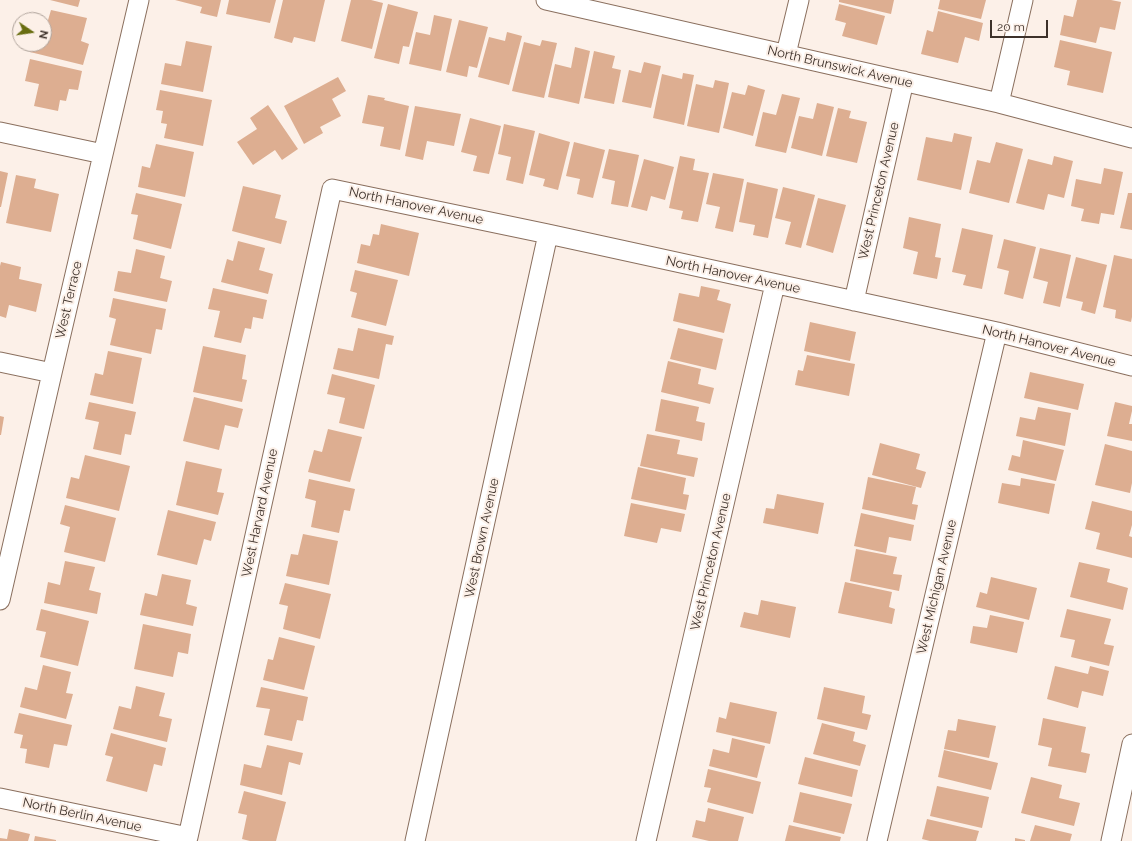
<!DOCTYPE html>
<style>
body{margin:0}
#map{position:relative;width:1132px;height:841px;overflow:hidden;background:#fcf0e8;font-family:Raleway,sans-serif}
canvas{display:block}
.north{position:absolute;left:12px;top:12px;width:40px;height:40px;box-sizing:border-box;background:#fcf0e8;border:1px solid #b0a49c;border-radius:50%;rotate:103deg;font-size:11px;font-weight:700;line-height:16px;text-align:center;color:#3d312a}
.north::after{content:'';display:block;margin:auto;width:14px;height:18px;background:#686d10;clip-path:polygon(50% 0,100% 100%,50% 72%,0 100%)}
.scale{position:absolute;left:990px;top:20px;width:58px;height:18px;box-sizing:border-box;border:2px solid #3d312a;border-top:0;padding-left:5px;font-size:12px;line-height:14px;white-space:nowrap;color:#3d312a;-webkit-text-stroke:3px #fcf0e8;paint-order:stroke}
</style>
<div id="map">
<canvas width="1132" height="841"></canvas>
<div class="north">N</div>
<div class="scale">20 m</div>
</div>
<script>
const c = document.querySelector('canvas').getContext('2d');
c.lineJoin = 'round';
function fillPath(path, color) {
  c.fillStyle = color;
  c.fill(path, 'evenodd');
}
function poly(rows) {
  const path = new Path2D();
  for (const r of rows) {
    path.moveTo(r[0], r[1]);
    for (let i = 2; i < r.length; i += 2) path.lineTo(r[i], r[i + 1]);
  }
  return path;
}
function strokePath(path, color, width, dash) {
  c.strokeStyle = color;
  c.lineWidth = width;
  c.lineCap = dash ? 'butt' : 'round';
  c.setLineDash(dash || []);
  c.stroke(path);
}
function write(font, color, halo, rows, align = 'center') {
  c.font = font + ' Raleway,sans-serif';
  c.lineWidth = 4;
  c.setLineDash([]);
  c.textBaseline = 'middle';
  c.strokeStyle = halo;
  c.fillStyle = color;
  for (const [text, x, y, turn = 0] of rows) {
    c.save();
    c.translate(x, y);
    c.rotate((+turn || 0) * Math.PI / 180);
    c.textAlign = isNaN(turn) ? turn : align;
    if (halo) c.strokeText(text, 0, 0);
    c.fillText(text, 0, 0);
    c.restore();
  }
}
const building = poly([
 [50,0,80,0,78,7],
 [175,0,221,0,217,17,200,13,202,7],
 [229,0,276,0,270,23,226,14],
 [283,0,325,0,315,42,294,37,292,43,274,38],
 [351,0,371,0,383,3,372,49,341,41],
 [839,0,894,0,891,14,839,2],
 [940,0,986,0,981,19,938,9],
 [1077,0,1111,0,1121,2,1115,30,1100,27,1096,43,1060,35,1064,15,1073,17],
 [388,4,418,12,409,47,403,46,399,64,374,58],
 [839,4,885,16,877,45,842,36,846,23,835,20],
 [51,10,87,18,81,41,89,44,83,65,30,52,31,44,44,44,44,26,46,27],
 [938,11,983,23,979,41,965,37,958,63,921,54,927,30,933,32],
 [434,15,452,19,441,71,409,64,416,32,430,35],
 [459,20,488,27,477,68,469,66,467,77,446,72],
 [507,32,522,36,509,85,478,77,489,37,505,41],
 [542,40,557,43,544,98,512,91,524,42,540,46],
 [1060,40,1112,52,1103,93,1067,85,1070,71,1054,67],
 [186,41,212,46,203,92,161,84,165,63,181,66],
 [575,47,590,51,579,104,548,97,555,64,571,68],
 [594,51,615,56,612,68,621,70,614,104,584,98],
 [30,59,82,71,78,90,69,89,66,101,60,100,58,111,34,106,39,84,25,81],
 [644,62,661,66,651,108,622,102,629,70,641,73],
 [683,73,694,75,684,125,653,118,662,74,682,79],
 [338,77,346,91,332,99,341,116,320,127,323,133,304,144,284,106],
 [715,80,729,83,719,133,687,126,696,84,713,88],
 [748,85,765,90,753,136,723,128,732,92,745,95],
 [160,90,212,100,203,146,164,138,167,124,161,123,163,111,156,110],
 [782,94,800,98,786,153,755,146,763,112,776,115],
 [368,95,385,98,384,100,409,106,400,150,380,146,384,127,362,123],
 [817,103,834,107,822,156,791,148,799,116,813,119],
 [268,105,298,149,282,160,275,150,253,165,237,142,257,129,250,118],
 [415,106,461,114,454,146,427,141,423,160,405,156],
 [838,108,851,111,849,118,867,122,857,163,826,156],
 [470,118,501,126,489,174,473,171,477,156,461,152],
 [504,124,535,131,523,184,506,180,511,157,498,154],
 [539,133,570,142,558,190,543,186,545,179,529,175],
 [954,133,972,137,961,190,917,180,926,137,952,142],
 [574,142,605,150,593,198,577,194,580,179,566,176],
 [996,142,1023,149,1009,203,969,193,977,160,990,163],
 [156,144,194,152,185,197,138,187,142,166,150,168],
 [609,149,639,155,628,207,611,204,615,181,602,178],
 [680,156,695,159,693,170,709,173,698,222,681,219,683,211,669,208],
 [1054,156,1073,161,1064,198,1048,194,1044,210,1016,203,1028,159,1052,165],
 [644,159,674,167,665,200,651,196,647,211,631,207],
 [1104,168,1123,172,1114,215,1101,213,1099,224,1081,221,1084,209,1071,206,1076,179,1101,184],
 [0,171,8,173,1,207,0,207],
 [713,173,744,179,733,232,715,228,720,207,706,204],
 [16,175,36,179,34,188,59,194,51,232,6,223],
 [747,182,778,189,768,238,753,235,755,225,739,222],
 [243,186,281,195,275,218,287,221,281,244,232,231],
 [783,187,815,195,801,248,785,244,791,222,775,218],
 [136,193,182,204,171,249,133,239,138,215,131,214],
 [1128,193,1132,193,1132,230,1120,228],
 [818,198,846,205,833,253,806,245],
 [909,217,941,224,935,257,941,258,937,279,913,274,918,252,903,248],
 [381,224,419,233,409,276,357,263,361,244,370,246,373,234,379,235],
 [962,228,993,235,982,289,963,285,966,275,952,272],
 [1004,239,1036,247,1023,299,1004,294,1009,271,997,268],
 [238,241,265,248,259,270,273,274,268,294,221,282,227,259,233,261],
 [1040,248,1071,255,1060,307,1043,303,1048,282,1033,278],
 [136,249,165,256,160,278,172,281,167,302,114,291,118,271,131,273],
 [1114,255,1132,259,1132,317,1131,322,1115,318,1116,310,1103,307],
 [1076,257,1107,265,1095,314,1081,310,1083,302,1066,298],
 [1,262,21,267,19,279,42,284,36,312,9,305,6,318,0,316,0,266],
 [355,270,398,280,386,326,351,317,357,293,350,291],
 [701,286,720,290,717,300,731,304,724,333,673,321,679,293,699,297],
 [213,288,267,300,263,319,253,317,251,329,245,328,241,343,214,337,220,311,208,309],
 [113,298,166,309,162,330,156,329,151,354,110,345,116,319,109,317],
 [810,322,856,332,850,361,804,351],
 [358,328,394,336,392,345,386,344,379,379,333,369,338,348,353,351],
 [678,328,723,339,716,370,670,359],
 [203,346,246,355,242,379,247,380,242,402,193,392],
 [108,351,142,358,133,404,90,395,95,373,103,375],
 [807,355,855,364,849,396,795,385,798,370,803,371],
 [668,361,701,369,698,384,714,388,710,404,661,392],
 [1030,372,1084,384,1078,410,1024,398],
 [332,374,375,385,364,429,339,423,345,398,327,394],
 [194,397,243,409,238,428,225,425,219,450,183,441],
 [661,399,699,407,696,421,705,423,702,441,655,431],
 [89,402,136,412,131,435,125,434,121,455,93,449,99,422,85,419],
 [1115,402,1132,406,1132,411,1129,424,1132,424,1132,441,1107,436],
 [1038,407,1071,413,1065,446,1016,436,1020,417,1035,420],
 [0,416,4,417,1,435,0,435],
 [328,429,362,437,350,482,308,472,314,450,322,452],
 [647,434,680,440,677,454,698,458,694,477,640,466],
 [1023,440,1064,450,1056,481,1008,470,1012,455,1020,457],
 [880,443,920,454,916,469,926,472,921,488,872,475],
 [1105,444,1132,451,1132,483,1130,493,1095,485],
 [85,455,130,466,119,511,66,498,71,477,79,479],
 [186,461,222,469,217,492,224,493,218,515,176,505],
 [638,467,686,478,683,494,689,495,686,510,631,499],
 [868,477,916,487,912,504,918,505,915,520,862,509],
 [1021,478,1055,484,1049,514,998,503,1002,483,1020,486],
 [309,479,355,489,350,511,344,510,339,533,311,527,316,501,305,498],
 [777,494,824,503,818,534,763,523,766,508,774,509],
 [1092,501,1132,511,1132,525,1129,536,1132,537,1132,558,1096,549,1100,533,1085,529],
 [631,503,685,514,681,532,661,528,657,543,624,536],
 [65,505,116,518,105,562,64,552,70,527,60,524],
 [168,510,216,522,211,541,204,539,197,565,157,555],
 [861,513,914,525,911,541,889,537,886,553,854,546],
 [303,534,338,541,329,585,286,576,291,554,298,555],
 [856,549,897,557,893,574,902,575,899,591,850,581],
 [65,561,95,567,89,590,101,593,97,614,44,603,48,582,60,585],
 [1079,562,1110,569,1107,582,1128,588,1123,610,1070,597],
 [162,574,191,580,186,604,197,607,193,626,140,615,145,593,157,596],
 [991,577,1037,588,1029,620,976,607,980,592,987,594],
 [845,582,892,592,889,607,895,609,892,624,838,613],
 [285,583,331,594,320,639,283,629,288,606,279,604],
 [761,600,796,607,790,638,740,627,744,612,758,615],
 [41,609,89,621,78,666,40,657,46,632,36,630],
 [1067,609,1111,619,1104,644,1114,646,1109,666,1071,657,1075,640,1060,637],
 [990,615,1024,622,1017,653,970,643,973,626,987,628],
 [143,624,191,634,188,654,178,652,173,677,134,669],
 [279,637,315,646,304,690,263,680,268,659,273,660],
 [43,665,71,672,66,693,73,694,66,719,20,707,25,687,37,690],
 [1055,666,1088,674,1090,666,1109,671,1103,696,1082,691,1078,708,1047,699],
 [136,686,165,693,159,716,172,719,167,742,113,729,119,706,131,709],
 [261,687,308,697,303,721,297,720,292,741,264,735,270,709,256,707],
 [824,687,865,696,862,713,871,715,867,730,817,719],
 [730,702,777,712,770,744,716,732,719,717,726,719],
 [19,713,72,725,67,746,54,744,49,768,25,763,27,749,20,748,23,735,14,733],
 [1043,718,1086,727,1081,752,1090,754,1086,773,1048,766,1052,748,1038,745],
 [958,719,996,726,989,758,944,749,948,730,956,731],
 [822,723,855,732,853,741,866,745,860,766,813,754],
 [111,733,166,748,162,766,154,764,147,792,106,781,113,757,105,755],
 [732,738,765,746,757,778,709,766,713,749,729,753],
 [267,745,303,753,300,765,289,762,282,795,240,785,244,764,261,768],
 [944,750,998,763,991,790,938,777],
 [805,757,858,770,852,797,798,784],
 [708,769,761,782,753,814,707,802,711,788,704,787],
 [1031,777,1062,785,1059,798,1080,803,1074,826,1021,813],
 [937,786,989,797,982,828,930,816],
 [244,791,286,802,276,841,250,841,242,839,247,815,238,813],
 [800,792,852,804,844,834,793,822],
 [708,808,744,817,738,841,709,841,692,837,696,820,705,822],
 [927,819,979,831,976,841,930,841,922,839],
 [789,825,841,837,840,841,785,841],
 [1035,825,1072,834,1070,841,1030,841],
 [9,829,30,834,28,841,0,841,0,838,7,839],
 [35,836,56,840,56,841,34,841],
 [1015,838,1025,840,1025,841,1015,841]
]);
const minor = poly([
 [546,0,999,103,1132,138],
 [786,54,799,0],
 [999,103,1023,0],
 [0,132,103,154],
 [854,301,904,81],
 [0,362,52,373],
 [0,600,52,373,139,0],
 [0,798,188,837,332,189,548,234,997,332,1132,366],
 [415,841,548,234],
 [646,841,775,284],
 [877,841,997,332],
 [1111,841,1132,744]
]);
const streetNames = [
 ["North Brunswick Avenue",840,67,13],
 ["West Princeton Avenue",879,191,-77],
 ["North Hanover Avenue",416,206,12],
 ["North Hanover Avenue",733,275,12],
 ["West Terrace",69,300,-77],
 ["North Hanover Avenue",1049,346,14],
 ["West Harvard Avenue",260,513,-78],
 ["West Brown Avenue",482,538,-78],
 ["West Princeton Avenue",711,562,-77],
 ["West Michigan Avenue",937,587,-77],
 ["North Berlin Avenue",82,815,12]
];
fillPath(building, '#ddae91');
strokePath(minor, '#8a6f5e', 21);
strokePath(minor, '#fff', 19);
write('13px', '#3d312a', '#fcf0e8', streetNames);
</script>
